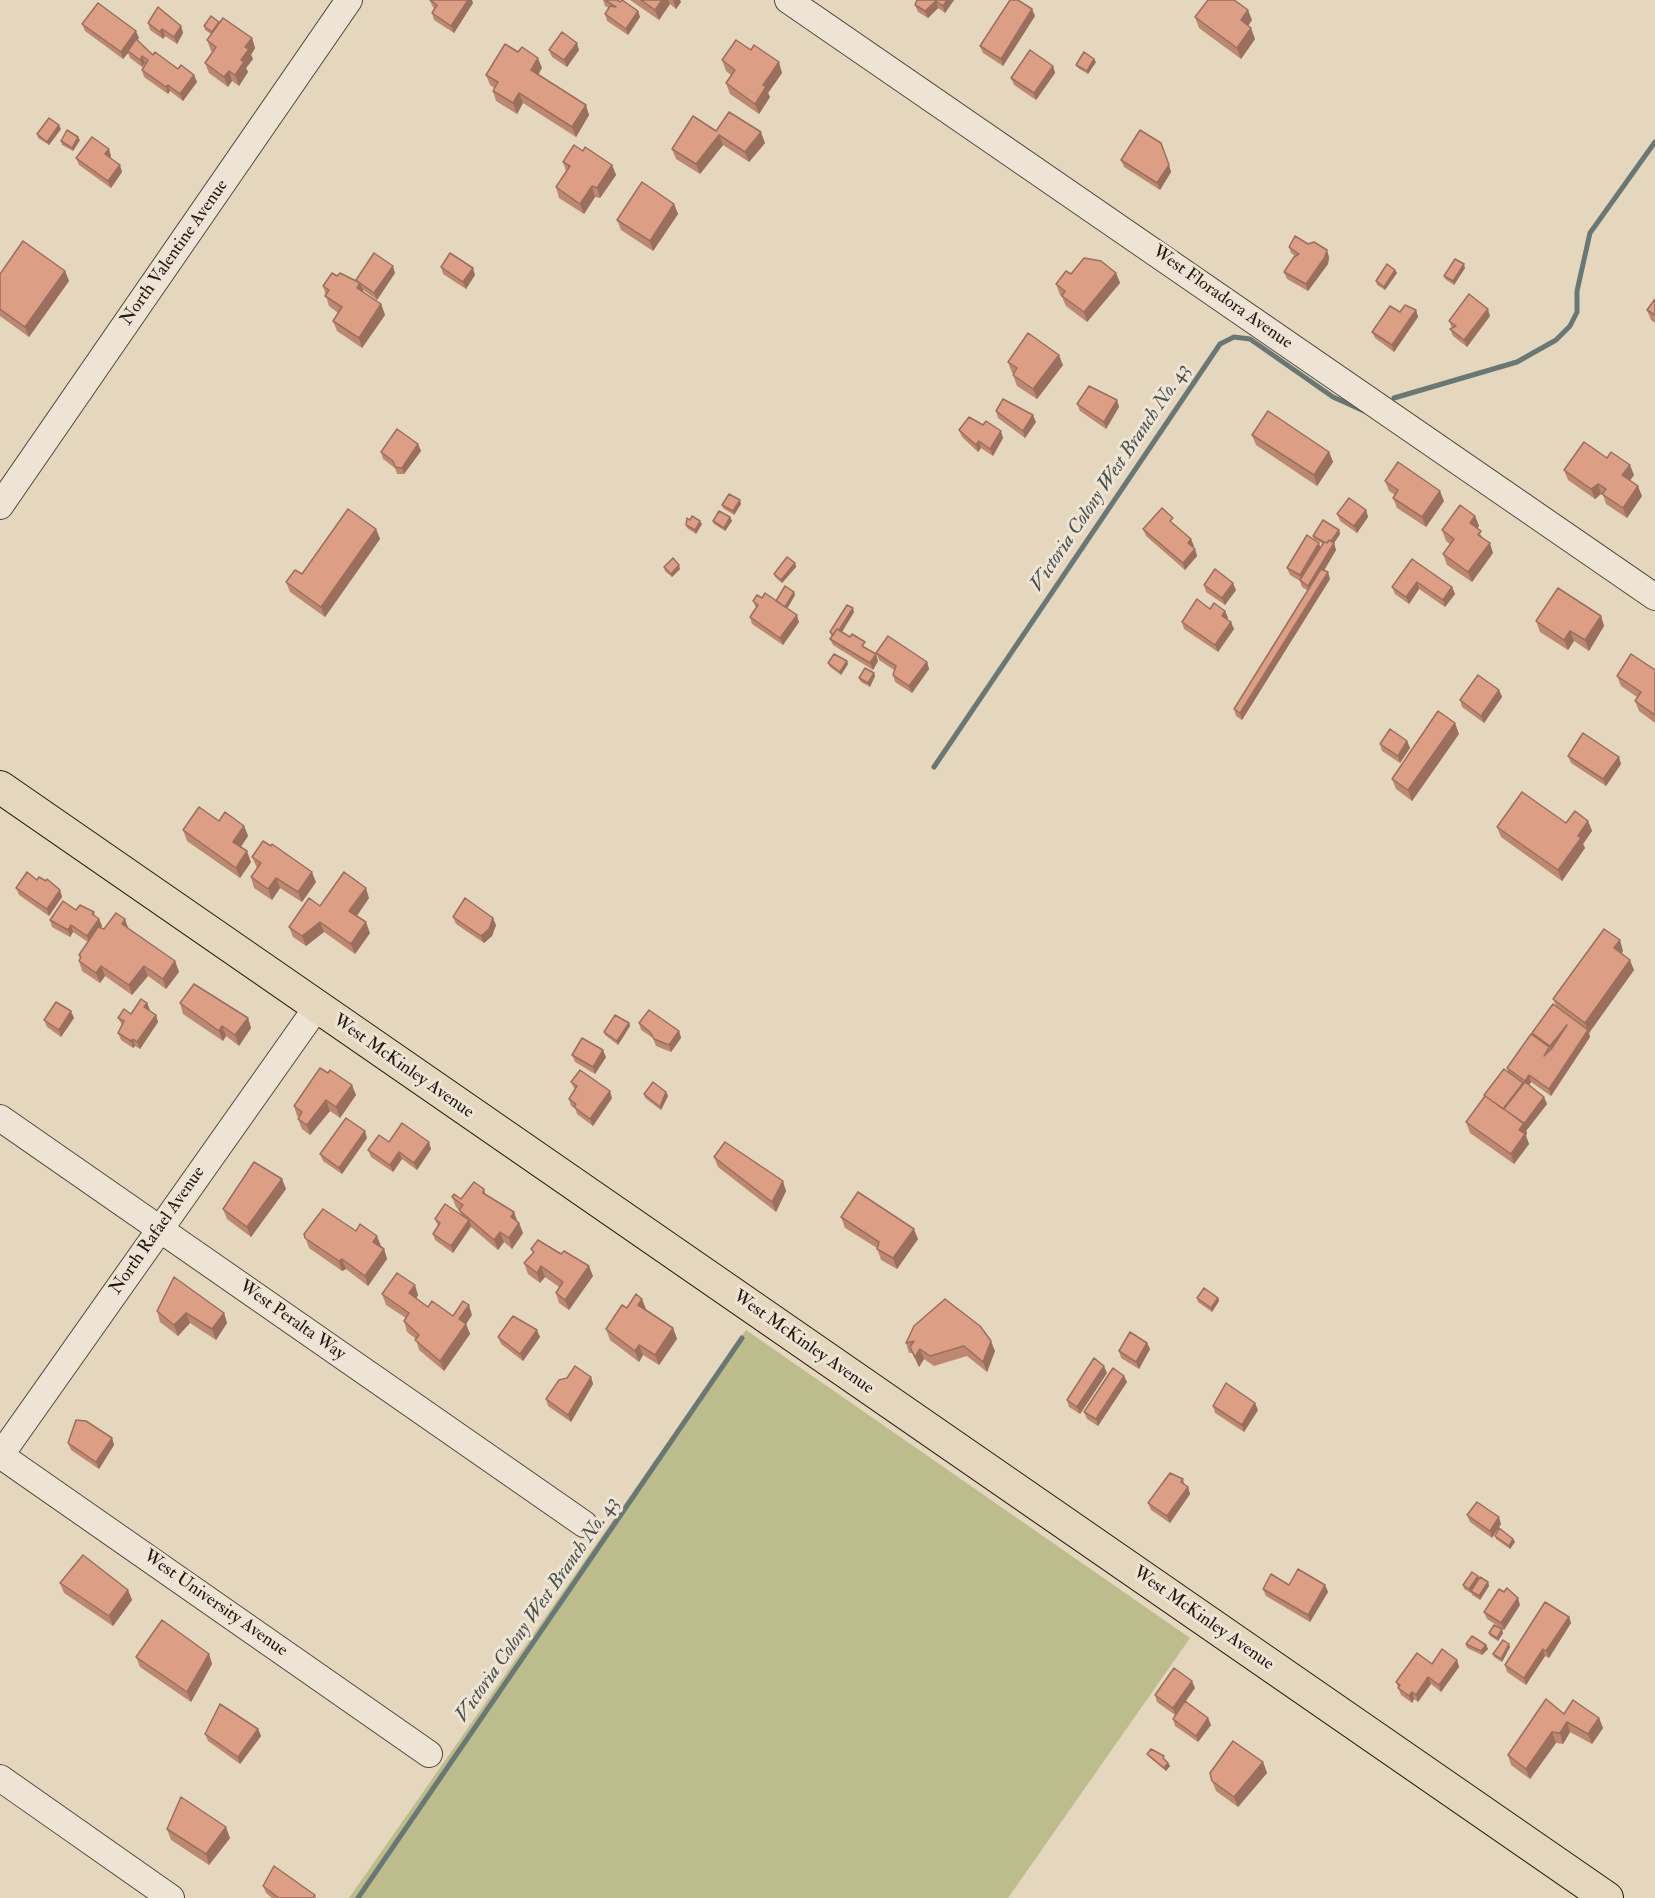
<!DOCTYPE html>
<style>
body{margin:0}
canvas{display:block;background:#e5d6be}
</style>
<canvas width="1655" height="1898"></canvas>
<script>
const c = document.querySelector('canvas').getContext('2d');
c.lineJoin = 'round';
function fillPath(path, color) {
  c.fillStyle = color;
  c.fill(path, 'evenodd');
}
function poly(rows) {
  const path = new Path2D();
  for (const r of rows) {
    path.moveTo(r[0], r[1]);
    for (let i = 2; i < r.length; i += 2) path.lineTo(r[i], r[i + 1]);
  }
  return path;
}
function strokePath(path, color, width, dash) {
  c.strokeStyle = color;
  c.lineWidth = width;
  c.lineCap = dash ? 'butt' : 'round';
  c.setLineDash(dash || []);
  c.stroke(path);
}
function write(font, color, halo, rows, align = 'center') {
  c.font = font + ' "IM FELL Double Pica",serif';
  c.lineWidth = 6;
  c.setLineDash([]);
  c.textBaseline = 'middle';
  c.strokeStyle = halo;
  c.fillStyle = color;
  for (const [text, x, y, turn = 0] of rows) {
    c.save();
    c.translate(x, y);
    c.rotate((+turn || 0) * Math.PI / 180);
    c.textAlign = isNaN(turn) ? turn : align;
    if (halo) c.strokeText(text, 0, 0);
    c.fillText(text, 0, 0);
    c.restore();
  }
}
const green = poly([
 [746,1330,1190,1638,1008,1898,349,1898]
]);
const stream = poly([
 [1394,398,1517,362,1556,340,1570,326,1577,312,1577,291,1590,233,1655,142],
 [934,767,1220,344,1234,337,1250,339,1333,397,1364,411],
 [358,1898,742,1338]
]);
const minor = poly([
 [788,0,1655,597],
 [0,506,349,0],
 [0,1118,584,1524],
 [0,1455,429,1754],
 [0,1456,317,1007],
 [0,1778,171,1898]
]);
const major = poly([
 [0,787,1607,1898]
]);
const wall = poly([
 [603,0,617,0,638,11,640,17,628,35,607,21,605,14,609,8,605,6],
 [630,0,680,0,681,2,676,9,670,4,659,20],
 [917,0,954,0,945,13,938,8,928,18,918,12,915,5],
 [430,1,473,3,454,33,434,20,432,13,434,9],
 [1032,9,1035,16,1003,66,983,53,980,46],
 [1195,17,1252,20,1248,26,1255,39,1241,59,1199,28],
 [148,23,181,26,183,33,177,44,165,36,163,39,150,30],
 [219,23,252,38,255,48,251,55,253,59,246,68,248,72,239,86,232,81,228,87,209,73,205,63,213,52,211,51,207,40,211,34,205,30,204,26],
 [82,24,139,38,137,40,153,55,178,69,194,75,197,82,183,101,170,91,168,94,144,77,142,70,146,64,145,63,142,67,130,58,128,53,123,59,85,31],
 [549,50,579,50,567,67,552,57],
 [751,50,782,73,768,93,770,97,759,114,730,94,726,83,731,75,726,71,722,60],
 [1096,62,1088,74,1078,68,1076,65],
 [1053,66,1055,73,1036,100,1014,85,1011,78],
 [542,68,538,75,589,115,576,137,523,103,517,114,496,101,493,91,494,88,490,85,486,75],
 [61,129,49,145,38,138,37,134],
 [716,131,765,143,749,162,723,145,700,174,676,159,672,149],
 [80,140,73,151,62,145,61,141],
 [1161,143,1171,172,1160,190,1124,167,1121,160],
 [583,151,612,165,616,175,600,198,595,197,584,214,559,198,556,187,566,171,563,162],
 [111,156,110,158,122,172,111,188,79,165,76,158],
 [674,204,678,214,653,251,621,230,617,220],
 [1308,244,1329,257,1328,264,1308,291,1287,279,1284,272,1295,256,1291,253,1289,247],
 [441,267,475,275,466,289,443,274],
 [1465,268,1454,285,1445,279,1444,276],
 [1395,270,1397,273,1385,290,1377,285,1376,281],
 [65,271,69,281,29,337,0,316,0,274],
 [395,273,377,300,363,290,363,292,381,304,385,315,362,348,337,331,333,321,338,313,329,306,323,286,337,276,356,281],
 [1116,273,1120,283,1087,322,1066,306,1062,297,1060,295,1056,284,1071,274],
 [1655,299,1655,323,1651,320,1647,310],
 [1416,310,1418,317,1394,352,1375,338,1372,332,1400,312],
 [1490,316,1467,347,1453,336,1450,329,1452,328,1449,321],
 [1008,362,1063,365,1037,399,1017,386,1013,375,1014,374,1012,373],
 [1117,400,1119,407,1106,429,1080,411,1077,404],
 [996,411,1036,422,1025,438,998,418],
 [983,425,1003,438,993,456,981,448,978,452,962,437,959,430],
 [1252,435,1329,452,1333,462,1317,486,1256,445],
 [418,444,421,451,404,474,397,474,395,468,383,459,381,452],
 [1607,458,1634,475,1630,480,1642,496,1627,518,1606,504,1603,495,1601,494,1595,499,1568,480,1564,470],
 [1385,481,1444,501,1426,527,1397,508,1393,498,1395,495,1389,491],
 [741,504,734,515,723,508,722,505],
 [1366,510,1368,517,1357,533,1340,521,1337,514],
 [1475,516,1479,526,1477,529,1493,553,1472,582,1447,565,1443,554,1450,544,1446,541,1442,530],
 [730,517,732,521,725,531,714,524,713,521],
 [690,520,702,524,696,534,687,528,686,525],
 [1175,525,1194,546,1192,547,1195,549,1197,556,1185,570,1146,536,1143,529],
 [376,529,380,539,325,617,290,592,286,582,302,574],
 [1339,530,1340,534,1334,543,1336,550,1324,570,1330,579,1242,720,1236,716,1234,709,1308,591,1302,587,1300,581,1290,575,1287,568,1321,547,1323,544,1314,539,1313,536],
 [1412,559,1452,587,1455,594,1445,607,1419,589,1409,604,1395,594,1392,587],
 [795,563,796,567,782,583,775,577,774,574],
 [664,567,680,569,672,577,665,571],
 [1204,585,1236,590,1225,605,1206,592],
 [795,595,787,608,799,622,783,645,752,624,750,617,756,608,753,601,762,598,776,601],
 [1210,609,1225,611,1228,618,1227,619,1234,629,1218,652,1184,629,1182,622],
 [854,612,842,632,867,649,878,661,873,670,833,645,830,639,832,637,830,632],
 [1601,616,1604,626,1589,651,1574,641,1568,650,1540,632,1536,621],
 [876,653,927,662,929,669,912,693,895,682,893,675,894,670,879,660],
 [828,663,848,664,841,675,830,667],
 [1655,670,1655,723,1639,711,1635,701,1637,697,1621,686,1617,676],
 [875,676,870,687,861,682,859,678],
 [1499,690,1502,697,1484,723,1462,707,1460,700],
 [1459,734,1412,801,1396,789,1392,779],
 [1407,741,1410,748,1400,763,1382,751,1380,744],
 [1568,756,1621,764,1606,786,1571,763],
 [219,821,244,826,248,836,241,847,251,862,240,878,187,841,183,830],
 [1588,821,1592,831,1583,844,1585,848,1562,881,1501,837,1497,827,1566,823],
 [252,857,316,882,302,902,280,888,272,900,254,888,251,877,257,868],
 [37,880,60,890,62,897,49,916,19,895,16,888],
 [369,898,357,916,370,933,355,954,324,932,306,946,293,937,289,927,320,906],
 [76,910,94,912,95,916,99,919,102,926,100,928,104,929,129,929,175,961,179,972,166,989,148,976,132,995,105,976,100,983,82,971,79,961,80,959,79,955,88,942,73,932,70,937,52,927,50,920],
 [453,917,496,925,492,936,484,943,456,924],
 [1623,951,1622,953,1634,970,1589,1033,1590,1037,1551,1096,1531,1082,1529,1086,1544,1097,1547,1104,1526,1131,1527,1133,1526,1136,1529,1144,1514,1164,1470,1133,1466,1122,1508,1071,1507,1068,1533,1036,1532,1033,1556,1006,1553,999],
 [147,1003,149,1011,156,1015,158,1022,140,1049,135,1046,133,1048,121,1040,118,1033,122,1025,118,1018,131,1014],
 [180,1003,248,1018,251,1028,239,1046,226,1036,223,1041,183,1014],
 [74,1018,61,1037,47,1027,44,1020],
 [629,1023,630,1026,618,1045,605,1035,604,1032],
 [639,1023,679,1031,681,1038,671,1052,656,1046,653,1038,641,1030],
 [572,1055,606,1057,595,1074,575,1062],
 [571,1082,612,1098,593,1126,577,1114,575,1108,571,1106,569,1099,575,1090],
 [666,1092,668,1096,661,1110,645,1098,644,1094],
 [356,1095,340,1118,330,1111,310,1135,302,1129,298,1119,299,1117,297,1116,294,1106],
 [367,1138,342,1174,323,1161,320,1154],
 [389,1142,431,1149,417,1170,402,1159,393,1172,371,1157,368,1150],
 [714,1157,786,1191,776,1212,718,1167],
 [282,1179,286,1189,251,1237,227,1219,223,1209],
 [484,1189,486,1195,514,1212,517,1221,519,1223,523,1233,512,1249,504,1242,498,1250,471,1227,453,1253,435,1240,433,1234,438,1226,435,1219,461,1214,459,1210,456,1207,452,1197,461,1199],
 [841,1217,918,1239,897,1269,881,1260,877,1248,845,1228],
 [356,1231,381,1246,384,1249,387,1259,368,1286,346,1269,342,1271,309,1248,304,1234],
 [531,1249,593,1276,569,1310,559,1303,556,1293,559,1287,545,1277,540,1283,528,1274,524,1263,533,1253],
 [382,1294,418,1295,416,1298,428,1307,453,1316,472,1315,466,1324,470,1334,444,1371,419,1350,416,1339,407,1332,404,1321,406,1318,386,1305],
 [1197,1298,1218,1298,1219,1301,1212,1312,1198,1302],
 [627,1308,646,1309,673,1328,677,1339,659,1365,643,1355,639,1362,610,1340,606,1329],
 [157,1311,224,1313,227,1323,216,1340,190,1323,178,1336,160,1322],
 [914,1326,995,1351,987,1372,967,1356,934,1366,924,1359,919,1367,912,1353,909,1353,906,1343],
 [498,1337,540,1337,523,1361,501,1344],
 [1147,1343,1150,1349,1139,1369,1121,1358,1119,1351],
 [1107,1373,1080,1414,1069,1407,1067,1400],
 [1124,1376,1127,1382,1098,1426,1087,1419,1084,1412],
 [591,1377,593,1384,571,1422,548,1406,546,1399],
 [1213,1406,1258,1410,1244,1432,1215,1413],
 [112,1438,114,1445,99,1469,71,1450,68,1443],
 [1183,1479,1185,1485,1188,1487,1190,1494,1170,1523,1151,1510,1148,1503],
 [1467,1515,1501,1524,1492,1538,1470,1522],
 [1495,1536,1513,1539,1515,1542,1510,1549,1496,1539],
 [1478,1576,1479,1579,1488,1582,1489,1586,1480,1600,1472,1595,1471,1592,1471,1593,1464,1589,1463,1585],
 [60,1583,128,1590,132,1600,113,1626,64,1593],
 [1325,1585,1328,1592,1310,1622,1266,1596,1263,1589],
 [1520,1605,1504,1630,1487,1619,1484,1612],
 [1569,1617,1571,1623,1549,1658,1545,1656,1526,1685,1507,1672,1505,1665],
 [1489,1633,1503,1633,1498,1641,1490,1636],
 [1466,1644,1486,1645,1488,1649,1482,1655,1467,1648],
 [1509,1644,1510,1647,1502,1662,1494,1657,1493,1654],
 [209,1654,212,1664,191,1702,140,1667,136,1657],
 [1457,1660,1459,1667,1441,1692,1431,1684,1418,1702,1414,1699,1412,1703,1401,1695,1396,1682,1432,1664],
 [1195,1688,1185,1701,1208,1718,1211,1725,1198,1742,1175,1726,1173,1719,1175,1715,1157,1702,1155,1695],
 [1564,1714,1599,1718,1603,1728,1592,1744,1570,1732,1563,1744,1556,1743,1530,1779,1511,1765,1508,1755],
 [258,1729,261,1736,240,1764,208,1741,205,1734],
 [1147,1754,1166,1760,1165,1760,1168,1763,1170,1766,1166,1771,1149,1757],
 [1263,1762,1267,1773,1238,1807,1216,1791,1212,1781],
 [167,1829,230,1838,209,1865,171,1840],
 [263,1886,315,1895,316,1898,272,1898,266,1893]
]);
const shadedWall = poly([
 [468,0,472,0,473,3,454,33,451,26],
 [662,0,668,0,670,4,659,20,655,10],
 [673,0,680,0,681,2,676,9],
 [947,0,954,0,945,13,943,6],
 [936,1,938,8,928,18,925,11],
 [1032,9,1035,16,1003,66,1001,59],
 [1248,10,1252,20,1244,31,1241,20],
 [638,11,640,17,628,35,626,29],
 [181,26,183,33,177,44,174,37],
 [1251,28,1255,39,1241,59,1237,48],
 [162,29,165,36,163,39,160,32],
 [136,31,139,38,129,52,128,51,128,53,123,59,121,52],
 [252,38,255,48,251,55,253,59,246,68,248,72,239,86,235,75,245,47],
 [577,43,579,50,567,67,564,60],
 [142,56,145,63,142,67,140,60],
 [538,58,542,68,535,80,531,70],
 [1094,59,1096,62,1088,74,1087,71],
 [779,62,782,73,768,93,770,97,759,114,755,104,763,85],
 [1053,66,1055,73,1036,100,1034,93],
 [229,71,232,81,228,87,224,77],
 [194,75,197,82,183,101,180,94],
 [168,85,170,91,168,94,166,87],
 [519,93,523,103,517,114,513,103],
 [586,105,589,115,576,137,572,127],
 [59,125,61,129,49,145,47,142],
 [761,132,765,143,749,162,745,152],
 [719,135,723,145,700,174,696,164],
 [78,137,80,140,73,151,72,148],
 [109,149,111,156,107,161,105,154],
 [120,165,122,172,111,188,108,181],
 [612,165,616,175,600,198,597,188],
 [1169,165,1171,172,1160,190,1157,183],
 [592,186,595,197,584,214,580,204],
 [674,204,678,214,653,251,650,241],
 [1327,250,1329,257,1328,264,1308,291,1306,284],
 [1464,264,1465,268,1454,285,1453,281],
 [393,266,395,273,377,300,374,293],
 [473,268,475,275,466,289,463,282],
 [1395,270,1397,273,1385,290,1384,287],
 [65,271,69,281,29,337,25,327],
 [1116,273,1120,283,1087,322,1084,312],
 [360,283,364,293,357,288],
 [381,304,385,315,362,348,359,338],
 [1488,309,1490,316,1467,347,1464,340],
 [1416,310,1418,317,1394,352,1392,345],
 [1059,355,1063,365,1037,399,1033,389],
 [1117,400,1119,407,1106,429,1104,422],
 [1033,415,1036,422,1025,438,1023,431],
 [1001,431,1003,438,993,456,990,449],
 [979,441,981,448,978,452,976,445],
 [418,444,421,451,404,474,402,468],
 [1329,452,1333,462,1317,486,1314,475],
 [1630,465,1634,475,1626,486,1622,475],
 [1598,484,1601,494,1595,499,1591,489],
 [1638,486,1642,496,1627,518,1623,508],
 [1440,491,1444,501,1426,527,1422,517],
 [740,500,741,504,734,515,733,511],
 [1366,510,1368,517,1357,533,1354,526],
 [1475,516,1479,526,1474,534,1470,523],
 [730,517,732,521,725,531,724,528],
 [700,521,702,524,696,534,695,530],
 [376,529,380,539,325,617,321,607],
 [1339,530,1340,534,1334,543,1336,550,1311,593,1308,586,1329,546],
 [1191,539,1194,546,1190,550,1188,543],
 [1319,543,1321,549,1302,582,1300,575],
 [1490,543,1493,553,1472,582,1468,572],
 [1195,549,1197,556,1185,570,1183,563],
 [795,563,796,567,782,583,781,580],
 [679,565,680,569,672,577,671,574],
 [1328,572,1330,579,1242,720,1240,713],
 [1417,582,1419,589,1409,604,1406,597],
 [1233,583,1236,590,1225,605,1222,598],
 [1452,587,1455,594,1445,607,1443,600],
 [794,592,795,595,786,611,784,607],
 [853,608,854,612,837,640,836,636],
 [1225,611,1228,618,1225,623,1222,616],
 [797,615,799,622,783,645,780,638],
 [1601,616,1604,626,1589,651,1585,640],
 [1231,622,1234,629,1218,652,1215,645],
 [1570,631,1574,641,1568,650,1564,640],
 [876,654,878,661,873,670,870,663],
 [847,661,848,664,841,675,840,672],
 [927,662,929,669,912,693,909,686],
 [874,673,875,676,870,687,868,683],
 [1499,690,1502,697,1484,723,1481,716],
 [1455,723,1459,734,1412,801,1408,790],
 [1407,741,1410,748,1400,763,1398,756],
 [1619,757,1621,764,1606,786,1603,779],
 [1588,821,1592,831,1583,844,1585,848,1562,881,1558,870,1578,836],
 [244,826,248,836,237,852,233,842],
 [247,851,251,862,240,878,236,868],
 [312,872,316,882,302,902,298,892],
 [276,878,280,888,272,900,268,889],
 [366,888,369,898,353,921,349,911],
 [60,890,62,897,49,916,47,909],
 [493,918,496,925,492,936,484,943,481,936],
 [99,919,102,926,90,943,87,936],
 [125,919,129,930,122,924],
 [320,922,324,932,306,946,302,936],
 [366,922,370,933,355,954,351,944],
 [71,925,73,932,70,937,68,930],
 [1620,940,1623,951,1618,958,1614,948],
 [1630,960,1634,970,1589,1033,1590,1037,1551,1096,1549,1089,1587,1030,1585,1023],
 [175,961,179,972,166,989,163,979],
 [101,966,105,976,100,983,96,973],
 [144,966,148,976,132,995,129,985],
 [147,1003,150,1010,147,1014,144,1007],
 [71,1011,74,1018,61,1037,59,1030],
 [156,1015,158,1022,140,1049,137,1042],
 [248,1018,251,1028,239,1046,235,1035],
 [629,1023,630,1026,618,1045,617,1041],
 [1567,1025,1552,1053,1550,1046],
 [222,1026,226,1036,223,1041,219,1031],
 [679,1031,681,1038,671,1052,669,1045],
 [133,1039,135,1046,133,1048,131,1041],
 [603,1050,606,1057,595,1074,593,1067],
 [1529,1075,1531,1082,1527,1088,1525,1081],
 [1523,1083,1525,1090,1508,1113,1503,1109],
 [352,1085,356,1095,340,1118,336,1107],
 [610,1091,612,1098,593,1126,590,1119],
 [666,1092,668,1096,661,1110,660,1107],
 [1544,1097,1547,1104,1526,1131,1527,1133,1526,1136,1529,1144,1514,1164,1511,1154,1519,1130],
 [326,1100,330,1111,310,1135,307,1125],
 [365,1131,367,1138,342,1174,339,1168],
 [429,1142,431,1149,417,1170,414,1163],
 [399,1152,402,1159,393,1172,390,1165],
 [282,1179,286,1189,251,1237,247,1227],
 [783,1181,786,1191,776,1212,772,1202],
 [514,1212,518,1223,511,1217],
 [469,1220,471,1226,453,1253,451,1246],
 [519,1223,523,1233,512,1249,509,1238],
 [914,1229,918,1239,897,1269,893,1258],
 [500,1232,504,1242,498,1250,494,1240],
 [377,1236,381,1246,377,1252,373,1242],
 [384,1249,387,1259,368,1286,365,1276],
 [342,1259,346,1269,342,1271,339,1261],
 [541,1266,545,1277,540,1283,537,1273],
 [589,1266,593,1276,569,1310,565,1300],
 [415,1285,418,1295,413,1304,409,1293],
 [1218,1298,1219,1301,1212,1312,1211,1308],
 [642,1299,646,1309,642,1315,638,1305],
 [469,1305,472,1315,466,1324,470,1334,444,1371,440,1361,459,1319],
 [186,1313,190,1323,178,1336,174,1325],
 [224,1313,227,1323,216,1340,212,1329],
 [673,1328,677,1339,659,1365,655,1355],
 [537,1330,540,1337,523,1361,520,1354],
 [991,1341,995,1351,987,1372,983,1362],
 [1147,1343,1150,1349,1139,1369,1136,1362],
 [639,1345,643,1355,639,1362,635,1351],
 [920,1349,924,1359,919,1367,915,1357],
 [1104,1366,1107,1373,1080,1414,1077,1407],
 [1124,1376,1127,1382,1098,1426,1096,1419],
 [591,1377,593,1384,571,1422,568,1415],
 [1255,1403,1258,1410,1244,1432,1242,1425],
 [112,1438,114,1445,99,1469,96,1462],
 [1188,1487,1190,1494,1170,1523,1167,1516],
 [1499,1517,1501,1524,1492,1538,1490,1531],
 [1513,1539,1515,1542,1510,1549,1509,1546],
 [1478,1576,1479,1579,1471,1593,1469,1589],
 [1488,1582,1489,1586,1480,1600,1479,1596],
 [1325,1585,1328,1592,1310,1622,1308,1615],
 [128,1590,132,1600,113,1626,109,1616],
 [1518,1598,1520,1605,1504,1630,1501,1623],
 [1569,1617,1571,1623,1549,1658,1546,1651],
 [1502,1629,1503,1633,1498,1641,1497,1638],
 [1509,1644,1510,1647,1502,1662,1501,1659],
 [1486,1645,1488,1649,1482,1655,1481,1651],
 [1543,1649,1545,1656,1526,1685,1524,1678],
 [209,1654,212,1664,191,1702,187,1692],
 [1457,1660,1459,1667,1441,1692,1439,1685],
 [1428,1677,1431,1684,1418,1702,1416,1695],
 [1192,1681,1195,1688,1176,1715,1173,1708],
 [1412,1692,1414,1699,1412,1703,1409,1696],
 [1208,1718,1211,1725,1198,1742,1196,1736],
 [1599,1718,1603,1728,1592,1744,1588,1734],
 [1567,1722,1570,1732,1563,1744,1560,1733],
 [258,1729,261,1736,240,1764,238,1757],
 [1552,1732,1556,1743,1530,1779,1526,1769],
 [1263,1762,1267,1773,1238,1807,1234,1797],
 [1168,1763,1170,1766,1166,1771,1164,1768],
 [226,1827,230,1838,209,1865,206,1854]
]);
const building = poly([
 [430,0,468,0,451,26,432,13,437,5,430,0],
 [605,0,617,0,620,2,622,0,638,11,626,29,605,14,610,6,616,7,605,0],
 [641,0,662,0,655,10,641,0],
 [917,0,947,0,943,6,936,1,925,11,915,5,917,0],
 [1010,0,1018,0,1032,9,1001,59,980,46,1010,0],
 [1208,0,1234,0,1248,10,1241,20,1251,28,1237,48,1195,17,1208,0],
 [98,3,136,31,121,52,82,24,98,3],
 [158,7,181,26,174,37,162,29,160,32,148,23,158,7],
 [211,16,219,22,212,32,204,26,211,16],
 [223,18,252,38,245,47,249,49,241,60,244,62,235,75,229,71,224,77,205,63,216,47,207,40,223,18],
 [562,32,577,43,564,60,549,50,562,32],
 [136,39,153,55,155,52,178,69,181,65,194,75,180,94,168,85,166,87,142,70,148,60,142,56,140,60,128,51,136,39],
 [736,40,751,50,754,45,779,62,763,85,766,87,755,104,726,83,735,70,722,60,736,40],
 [505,44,518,52,522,47,538,58,531,70,586,105,572,127,519,93,513,103,493,91,498,82,486,75,505,44],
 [1030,50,1053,66,1034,93,1011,78,1030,50],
 [1084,52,1094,59,1087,71,1076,65,1084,52],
 [729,112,761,132,745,152,719,135,696,164,672,149,693,116,716,131,729,112],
 [49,118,59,125,47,142,37,134,49,118],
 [67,130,78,137,72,148,61,141,67,130],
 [1140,130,1161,143,1169,165,1157,183,1121,160,1140,130],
 [92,137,109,149,105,154,120,165,108,181,76,158,92,137],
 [574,145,583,151,585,147,612,165,597,188,592,186,580,204,556,187,570,166,563,162,574,145],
 [642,182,674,204,650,241,617,220,642,182],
 [1295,236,1308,244,1314,242,1327,250,1325,257,1306,284,1284,272,1294,257,1299,254,1289,247,1295,236],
 [23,241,65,271,25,327,0,309,0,274,23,241],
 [374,253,393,266,374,293,356,280,374,253],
 [450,253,473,268,463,282,441,267,450,253],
 [1084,258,1101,261,1116,273,1084,312,1062,296,1065,291,1056,284,1066,271,1071,274,1084,258],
 [1455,259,1464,264,1453,281,1444,276,1455,259],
 [1387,264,1395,270,1384,287,1376,281,1387,264],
 [332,273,337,276,340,273,360,283,357,288,381,304,359,338,333,321,342,307,325,296,329,290,323,286,332,273],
 [1469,294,1488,309,1464,340,1450,329,1456,326,1449,321,1469,294],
 [1655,299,1655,315,1647,310,1655,299],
 [1405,305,1416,310,1392,345,1372,332,1390,306,1400,312,1405,305],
 [1028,333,1059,355,1033,389,1013,375,1017,368,1008,362,1028,333],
 [1089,386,1117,400,1104,422,1077,404,1089,386],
 [1003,399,1033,415,1023,431,996,411,1003,399],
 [1268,411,1329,452,1314,475,1252,435,1268,411],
 [969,417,983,425,986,421,1001,431,990,449,979,441,976,445,959,430,969,417],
 [397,429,418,444,402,468,395,467,393,461,381,452,397,429],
 [1584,442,1607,458,1611,452,1630,465,1622,475,1638,486,1623,508,1602,494,1606,489,1598,484,1591,489,1564,470,1584,442],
 [1398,462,1440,491,1422,517,1393,498,1398,490,1385,481,1398,462],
 [729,494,740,500,733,511,722,505,729,494],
 [1349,498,1366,510,1354,526,1337,514,1349,498],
 [1460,505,1475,516,1470,523,1481,531,1478,535,1490,543,1468,572,1443,554,1454,539,1442,530,1460,505],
 [1162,508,1173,518,1170,521,1191,539,1188,543,1195,549,1183,563,1143,529,1162,508],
 [348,509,376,529,321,607,286,582,295,570,302,574,348,509],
 [719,511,730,517,724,528,713,521,719,511],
 [692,516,700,521,695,530,686,525,687,518,690,520,692,516],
 [1323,520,1339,530,1331,541,1329,540,1327,543,1324,542,1313,536,1323,520],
 [1307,535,1319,543,1300,575,1287,568,1307,535],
 [1329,540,1334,543,1308,586,1300,580,1324,542,1327,543,1329,540],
 [787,557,795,563,781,580,774,574,787,557],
 [673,558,679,565,671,574,664,567,673,558],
 [1412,559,1452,587,1443,600,1417,582,1406,597,1392,587,1412,559],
 [1215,569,1233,583,1222,598,1204,585,1215,569],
 [1321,569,1328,572,1240,713,1234,709,1321,569],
 [785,586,794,592,785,607,776,601,785,586],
 [1558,588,1601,616,1585,640,1570,631,1564,640,1536,621,1558,588],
 [765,593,797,615,780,638,750,617,758,605,753,601,757,595,762,598,765,593],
 [1197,599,1210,609,1214,603,1225,611,1222,616,1231,622,1215,645,1182,622,1197,599],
 [847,605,853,608,839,630,837,629,833,635,830,632,847,605],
 [837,629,850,637,852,634,865,642,862,646,876,654,870,663,830,639,837,629],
 [888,636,927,662,909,686,893,675,896,666,876,653,888,636],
 [834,654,847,661,840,672,828,663,834,654],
 [1631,654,1655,670,1655,715,1635,701,1641,692,1617,676,1631,654],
 [865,668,874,673,868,683,859,678,865,668],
 [1478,675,1499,690,1481,716,1460,700,1478,675],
 [1438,711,1455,723,1408,790,1392,779,1438,711],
 [1390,729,1407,741,1398,756,1380,744,1390,729],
 [1583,733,1619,757,1603,779,1568,756,1583,733],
 [1522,792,1566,823,1575,811,1588,821,1578,836,1581,838,1558,870,1497,827,1522,792],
 [199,807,219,821,225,812,244,826,233,842,247,851,236,868,183,830,199,807],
 [263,841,271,846,272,844,312,872,298,892,276,878,268,889,251,877,261,863,252,857,263,841],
 [27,872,37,880,39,877,46,881,47,879,60,890,47,909,16,888,27,872],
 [344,872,366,888,349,911,366,922,351,944,320,922,302,936,289,927,309,898,320,906,344,872],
 [465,898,493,918,489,929,481,936,453,917,465,898],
 [63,901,76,910,80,905,94,912,92,914,99,919,87,936,71,925,68,930,50,920,63,901],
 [116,913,125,919,122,924,175,961,163,979,144,966,129,985,101,966,96,973,79,961,81,957,79,955,98,927,104,929,116,913],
 [1604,929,1620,940,1614,948,1630,960,1585,1023,1553,999,1604,929],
 [194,984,248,1018,235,1035,222,1026,219,1031,180,1003,194,984],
 [141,999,147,1003,144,1007,156,1015,137,1042,133,1039,131,1041,118,1033,124,1021,118,1018,124,1009,131,1014,141,999],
 [56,1002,71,1011,59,1030,44,1020,56,1002],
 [1553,1004,1588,1030,1549,1089,1529,1075,1525,1081,1507,1068,1531,1034,1549,1047,1544,1056,1552,1048,1567,1025,1550,1046,1532,1033,1553,1004],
 [649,1010,679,1031,669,1045,654,1039,650,1032,639,1023,649,1010],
 [615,1015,629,1023,617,1041,604,1032,615,1015],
 [582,1038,603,1050,593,1067,572,1055,582,1038],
 [320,1068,328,1073,330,1070,352,1085,336,1107,326,1100,307,1125,298,1119,302,1112,294,1106,320,1068],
 [1504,1069,1523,1083,1503,1109,1484,1095,1504,1069],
 [580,1070,610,1091,590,1119,574,1107,576,1104,569,1099,577,1086,571,1082,580,1070],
 [653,1082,666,1092,660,1107,644,1094,653,1082],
 [1525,1082,1544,1097,1524,1124,1504,1109,1525,1082],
 [1485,1096,1524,1123,1519,1130,1525,1134,1511,1154,1466,1122,1485,1096],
 [346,1118,365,1131,339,1168,320,1154,346,1118],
 [402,1123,429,1142,414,1163,399,1152,390,1165,368,1150,379,1135,389,1142,402,1123],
 [725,1142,783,1181,772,1202,714,1157,725,1142],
 [254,1162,282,1179,247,1227,223,1209,254,1162],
 [474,1182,484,1189,483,1193,514,1212,511,1217,519,1223,509,1238,500,1232,494,1240,459,1210,463,1205,452,1197,454,1194,461,1199,474,1182],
 [858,1192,914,1229,893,1258,877,1249,879,1242,841,1217,858,1192],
 [445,1204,469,1220,451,1246,433,1234,440,1223,435,1219,445,1204],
 [323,1209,356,1231,360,1224,377,1236,373,1242,384,1249,365,1276,342,1259,339,1261,305,1238,304,1234,323,1209],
 [538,1240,561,1254,564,1251,589,1266,565,1300,556,1293,563,1282,541,1266,537,1273,524,1263,534,1252,531,1249,538,1240],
 [397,1273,415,1285,409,1293,428,1307,432,1301,453,1316,463,1301,469,1305,459,1319,466,1324,440,1361,415,1340,419,1335,404,1321,409,1313,382,1294,397,1273],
 [174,1277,224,1313,212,1329,186,1313,174,1325,157,1311,174,1277],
 [1204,1288,1218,1298,1211,1308,1197,1298,1204,1288],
 [636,1294,642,1299,638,1305,673,1328,655,1355,639,1345,635,1351,606,1329,622,1305,627,1308,636,1294],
 [945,1299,980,1326,991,1341,983,1362,964,1346,930,1356,920,1349,915,1357,910,1347,914,1341,906,1343,914,1326,945,1299],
 [513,1316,537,1330,520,1354,498,1337,513,1316],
 [1130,1332,1147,1343,1136,1362,1119,1351,1130,1332],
 [1094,1358,1104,1366,1077,1407,1067,1400,1094,1358],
 [575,1366,591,1377,568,1415,546,1399,559,1380,567,1378,575,1366],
 [1113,1368,1124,1376,1096,1419,1084,1412,1113,1368],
 [1226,1383,1255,1403,1242,1425,1213,1406,1226,1383],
 [76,1420,86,1421,112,1438,96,1462,68,1443,76,1420],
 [1170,1473,1183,1479,1181,1482,1188,1487,1167,1516,1148,1503,1170,1473],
 [1477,1502,1499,1517,1490,1531,1467,1515,1477,1502],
 [1499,1528,1513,1539,1509,1546,1495,1536,1499,1528],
 [83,1555,128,1590,109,1616,60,1583,83,1555],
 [1298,1569,1325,1585,1308,1615,1263,1589,1271,1574,1289,1585,1298,1569],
 [1472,1572,1478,1576,1469,1589,1463,1585,1472,1572],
 [1480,1577,1488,1582,1479,1596,1471,1591,1480,1577],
 [1507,1588,1518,1598,1501,1623,1484,1612,1499,1589,1504,1592,1507,1588],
 [1545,1602,1569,1617,1546,1651,1543,1649,1524,1678,1505,1665,1545,1602],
 [162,1620,209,1654,187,1692,136,1657,162,1620],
 [1494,1625,1502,1629,1497,1638,1489,1633,1494,1625],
 [1472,1636,1486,1645,1481,1651,1466,1644,1472,1636],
 [1503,1640,1509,1644,1501,1659,1493,1654,1503,1640],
 [1442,1649,1457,1660,1439,1685,1428,1677,1416,1695,1412,1692,1409,1696,1398,1688,1400,1685,1396,1682,1417,1653,1432,1664,1442,1649],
 [1174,1668,1192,1681,1173,1708,1155,1695,1174,1668],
 [1546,1699,1564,1714,1573,1700,1599,1718,1588,1734,1567,1722,1560,1733,1552,1732,1526,1769,1508,1755,1546,1699],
 [1185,1701,1208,1718,1196,1736,1173,1719,1185,1701],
 [220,1704,258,1729,238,1757,205,1734,220,1704],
 [1233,1741,1263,1762,1234,1797,1212,1781,1210,1773,1233,1741],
 [1151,1749,1164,1756,1163,1758,1168,1763,1164,1768,1147,1754,1151,1749],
 [181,1797,226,1827,206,1854,167,1829,181,1797],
 [274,1866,315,1895,313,1898,279,1898,263,1886,274,1866]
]);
const streetNames = [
 ["North Valentine Avenue",175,253,-55],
 ["West Floradora Avenue",1222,298,35],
 ["West McKinley Avenue",403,1067,35],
 ["North Rafael Avenue",158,1231,-55],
 ["West Peralta Way",292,1321,35],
 ["West McKinley Avenue",803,1343,35],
 ["West University Avenue",215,1604,35],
 ["West McKinley Avenue",1203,1619,35]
];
const waterNames = [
 ["Victoria Colony West Branch No. 43",1111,478,-56],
 ["Victoria Colony West Branch No. 43",538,1610,-55]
];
fillPath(green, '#bdbc8c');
strokePath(stream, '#697775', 5);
strokePath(minor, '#514839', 28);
strokePath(major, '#20180d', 34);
strokePath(minor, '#eee4d5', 26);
strokePath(major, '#e5d6be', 32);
fillPath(wall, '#bd8872');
fillPath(shadedWall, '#9a6f5d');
fillPath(building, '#dc9e85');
strokePath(building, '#9a6f5d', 1.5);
write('18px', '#20180d', '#eee4d5', streetNames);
write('italic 20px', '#4a504a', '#eee4d5', waterNames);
</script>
